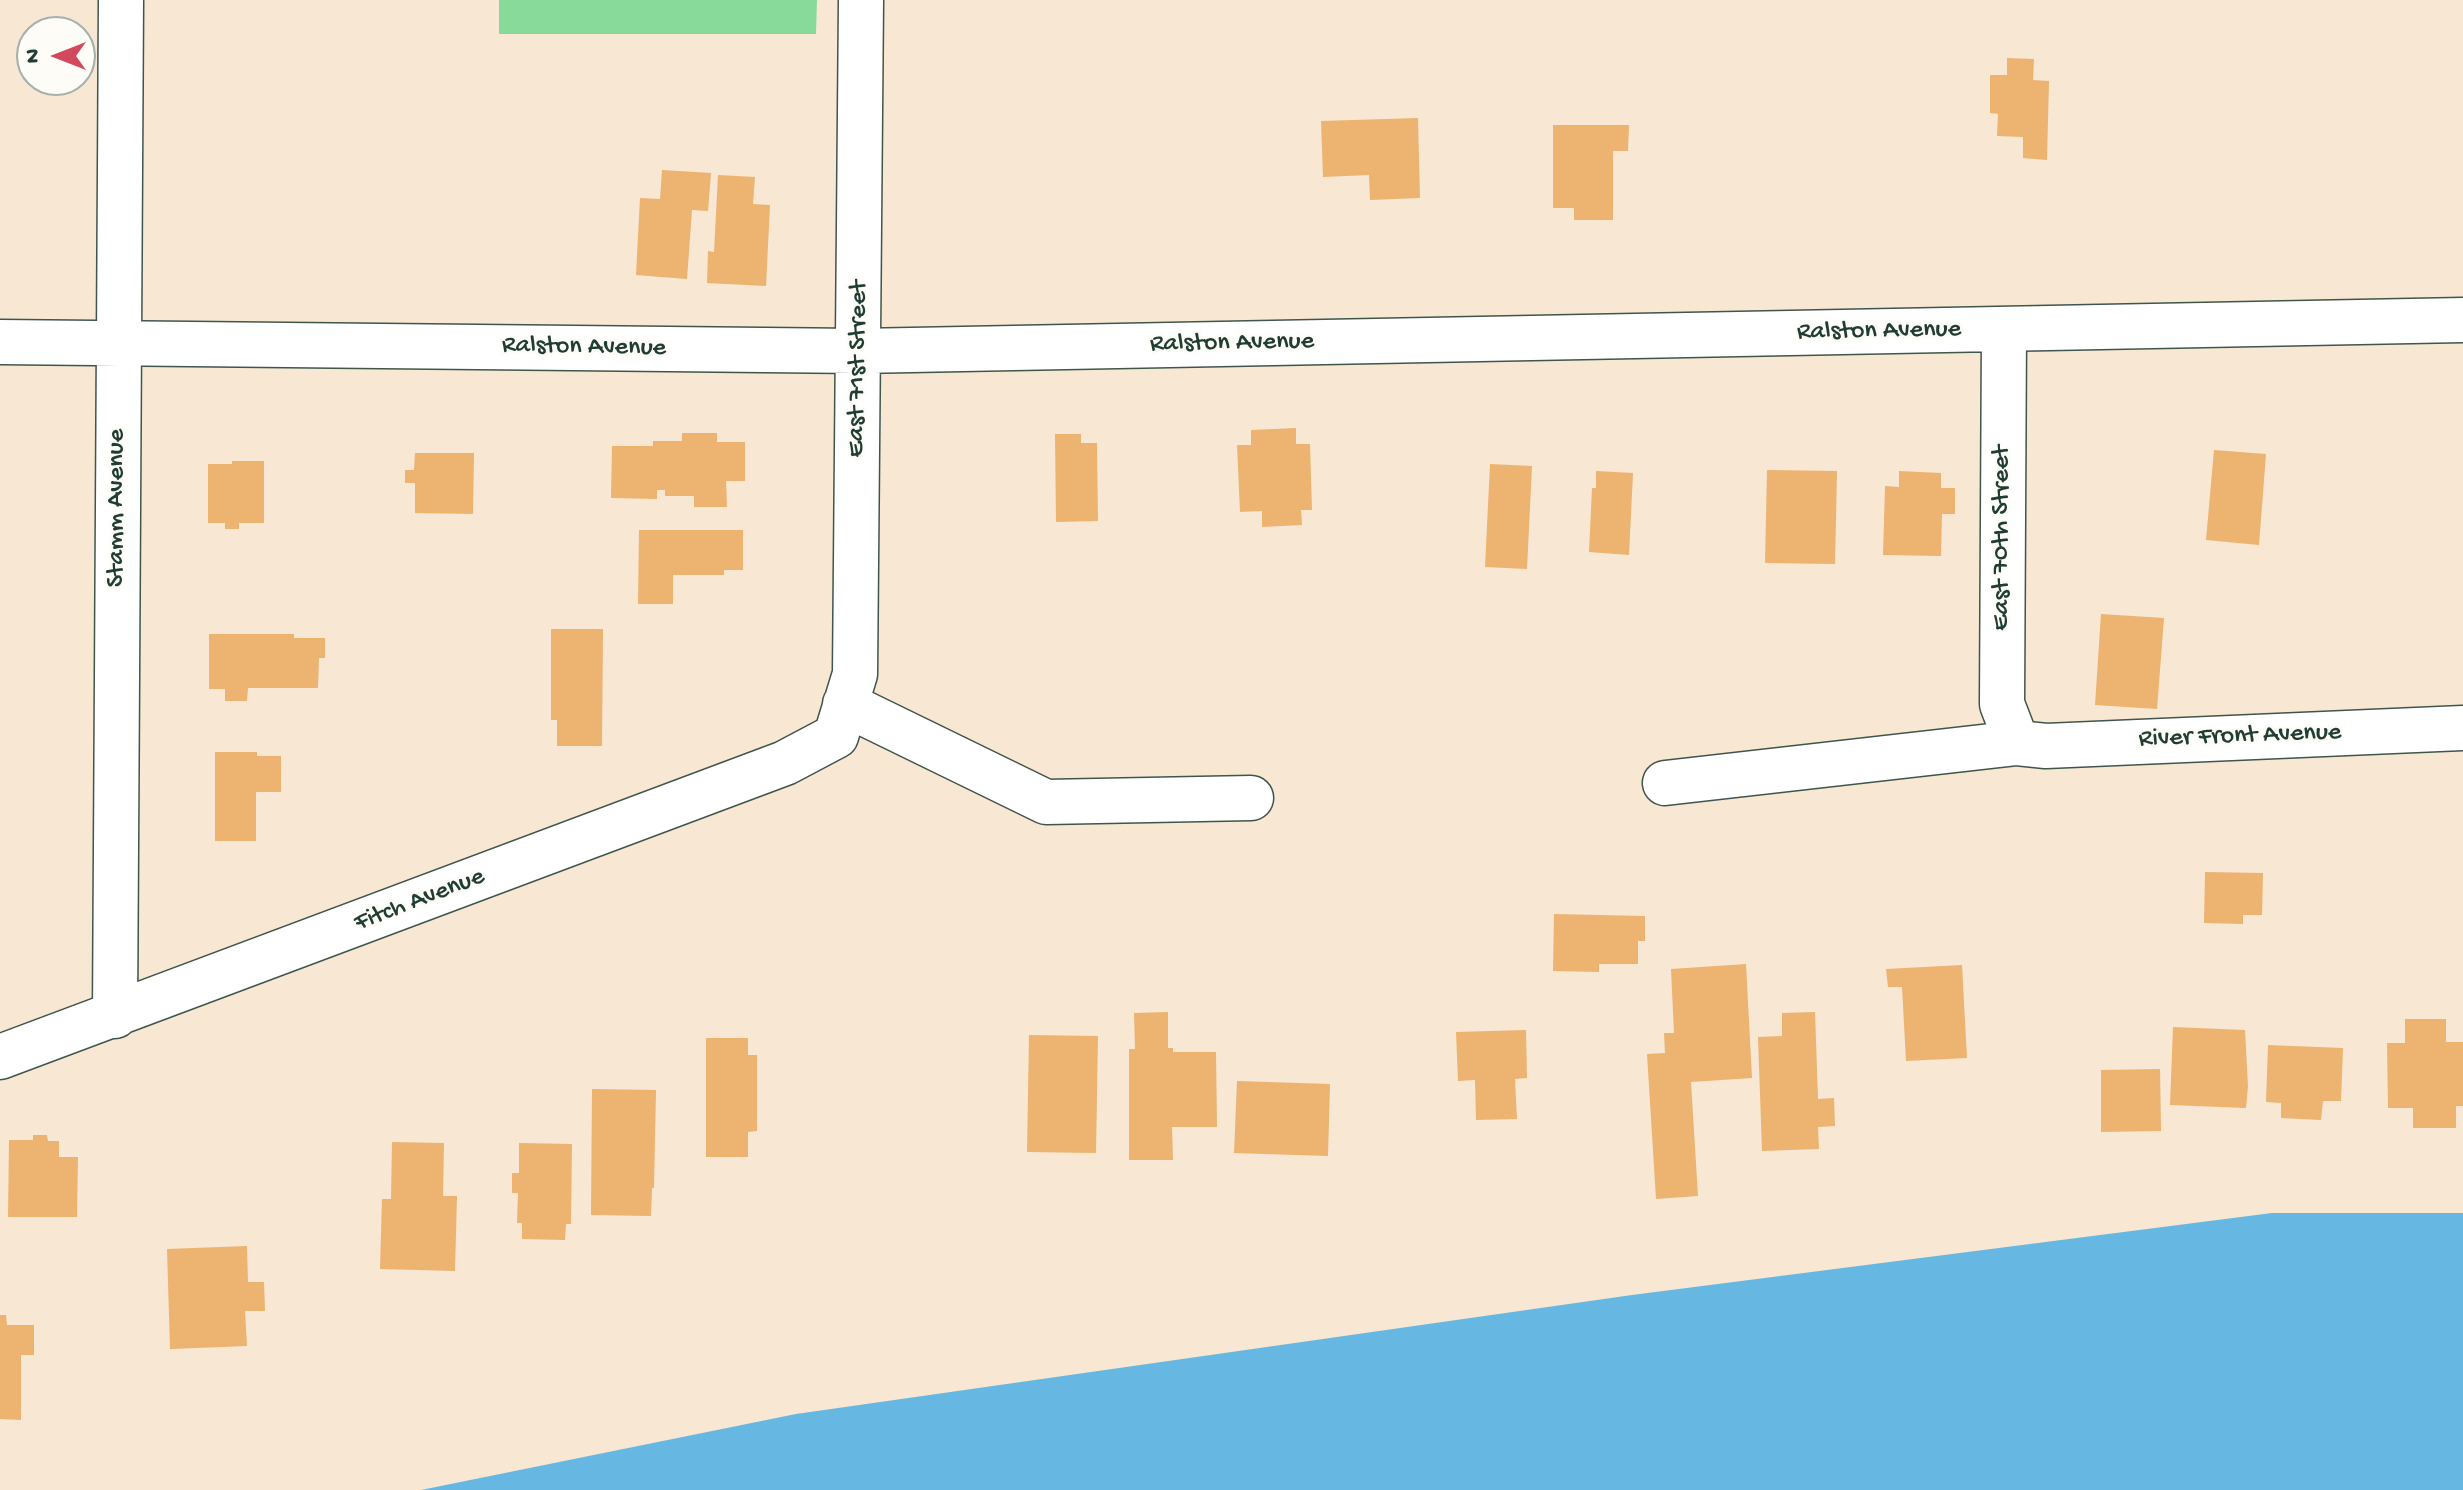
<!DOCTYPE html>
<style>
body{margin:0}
#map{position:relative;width:2463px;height:1490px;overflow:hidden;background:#f7e7d3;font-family:"Gochi Hand",sans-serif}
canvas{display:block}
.north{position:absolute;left:16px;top:16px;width:80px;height:80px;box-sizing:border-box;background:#fdfcf7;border:2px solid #a4b0a9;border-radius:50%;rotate:270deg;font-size:22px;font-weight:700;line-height:32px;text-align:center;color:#1f3d34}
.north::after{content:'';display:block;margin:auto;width:28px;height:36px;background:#d1495b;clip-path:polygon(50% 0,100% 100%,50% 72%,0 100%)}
</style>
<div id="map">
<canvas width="2463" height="1490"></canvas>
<div class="north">N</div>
</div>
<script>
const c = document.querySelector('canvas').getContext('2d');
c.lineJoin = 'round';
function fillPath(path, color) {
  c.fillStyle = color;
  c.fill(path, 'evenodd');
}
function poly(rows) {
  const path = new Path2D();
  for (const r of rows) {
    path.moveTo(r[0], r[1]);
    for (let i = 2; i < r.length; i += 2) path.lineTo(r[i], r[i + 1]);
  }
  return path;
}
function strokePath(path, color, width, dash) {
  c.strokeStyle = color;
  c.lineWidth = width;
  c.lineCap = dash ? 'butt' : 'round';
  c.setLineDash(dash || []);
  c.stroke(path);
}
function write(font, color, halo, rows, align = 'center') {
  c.font = font + ' "Gochi Hand",sans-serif';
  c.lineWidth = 6;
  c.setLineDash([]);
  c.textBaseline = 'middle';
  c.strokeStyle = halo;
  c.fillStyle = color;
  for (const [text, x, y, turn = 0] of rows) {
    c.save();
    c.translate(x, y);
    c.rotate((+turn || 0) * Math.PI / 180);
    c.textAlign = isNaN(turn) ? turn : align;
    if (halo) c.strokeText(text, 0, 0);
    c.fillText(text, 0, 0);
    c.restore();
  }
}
const green = poly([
 [499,0,817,0,816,34,499,34]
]);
const water = poly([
 [2272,1213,2463,1213,2463,1490,421,1490,796,1414,1632,1295]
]);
const building = poly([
 [2007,58,2034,59,2033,80,2049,81,2047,160,2023,158,2023,137,1997,136,1998,114,1990,113,1990,75,2007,75],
 [1418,118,1420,198,1370,200,1369,175,1323,177,1321,121],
 [1553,125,1629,125,1628,151,1613,151,1613,220,1574,220,1574,208,1553,208],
 [662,170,711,173,708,211,692,210,687,279,636,275,640,198,660,199],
 [718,175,755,177,753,204,770,205,766,286,707,283,708,251,714,252],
 [1296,428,1296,444,1310,444,1312,510,1301,510,1302,525,1262,527,1262,511,1240,512,1237,445,1251,445,1251,430],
 [682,433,717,433,717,442,745,442,745,481,726,481,727,507,694,507,694,496,665,496,665,490,657,490,657,499,611,498,612,446,653,446,653,441,682,441],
 [1055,434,1081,434,1081,443,1097,443,1098,521,1056,522],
 [2214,450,2266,454,2259,545,2206,540],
 [415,453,474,453,473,514,415,513,415,483,405,483,405,470,414,470],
 [232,461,264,461,264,523,239,523,239,529,225,529,225,523,208,523,208,464,232,464],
 [1490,464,1532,466,1527,569,1485,567],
 [1767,470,1837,471,1835,564,1765,563],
 [1596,471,1633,473,1629,555,1589,552,1592,488,1596,488],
 [1899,471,1941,473,1941,488,1955,488,1955,514,1942,514,1941,556,1883,555,1885,486,1899,487],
 [639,530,743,530,743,570,724,570,724,575,673,575,673,604,638,604],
 [2101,614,2164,618,2157,709,2095,705],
 [551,629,603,629,602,746,557,746,557,720,551,720],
 [209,634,294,634,294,638,325,638,325,658,319,658,318,688,248,688,247,701,225,701,225,689,209,689],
 [215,752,257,752,257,756,281,756,281,792,256,792,256,841,215,841],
 [2205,872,2263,873,2262,915,2243,915,2243,924,2204,923],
 [1554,914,1645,916,1645,941,1638,941,1638,964,1599,964,1599,972,1553,971],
 [1746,964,1752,1078,1691,1082,1698,1196,1656,1199,1647,1054,1665,1053,1664,1033,1674,1033,1671,969],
 [1962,965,1967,1058,1906,1061,1902,987,1888,987,1886,969],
 [1168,1012,1168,1048,1173,1048,1173,1052,1216,1052,1217,1127,1172,1127,1173,1160,1129,1160,1129,1049,1135,1049,1134,1013],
 [1815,1012,1818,1099,1834,1098,1835,1126,1818,1127,1819,1149,1762,1151,1758,1037,1782,1036,1782,1013],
 [2405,1019,2446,1019,2446,1042,2463,1042,2463,1106,2456,1106,2456,1128,2413,1128,2413,1108,2388,1108,2387,1043,2405,1043],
 [2173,1027,2245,1030,2248,1086,2246,1108,2170,1105],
 [1526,1030,1527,1078,1515,1079,1517,1119,1476,1120,1475,1080,1458,1081,1456,1032],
 [1029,1035,1098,1036,1096,1153,1027,1152],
 [706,1038,748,1038,748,1055,757,1055,757,1131,748,1132,748,1157,706,1157],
 [2268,1045,2343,1048,2341,1101,2323,1101,2321,1120,2281,1118,2281,1103,2266,1102],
 [2160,1069,2161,1131,2101,1132,2101,1070],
 [1237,1081,1330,1084,1328,1156,1234,1153],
 [592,1089,656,1090,654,1188,652,1188,651,1216,591,1215],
 [33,1135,47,1135,48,1141,59,1141,59,1157,78,1157,77,1217,8,1217,9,1140,33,1140],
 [392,1142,444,1143,443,1196,457,1196,455,1271,380,1269,382,1199,391,1199],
 [519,1143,572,1144,571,1224,566,1224,565,1240,522,1239,522,1223,517,1223,518,1193,512,1193,512,1173,519,1173],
 [247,1246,248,1282,264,1282,265,1311,245,1311,247,1346,170,1349,167,1249],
 [0,1315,6,1315,7,1325,34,1325,34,1355,21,1355,21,1420,0,1419]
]);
const minor = poly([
 [2004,330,2002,704,2017,743],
 [0,342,859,351,2463,320],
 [845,704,1046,802,1251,798],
 [1665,783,2017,743,2046,746,2463,728],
 [115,1016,121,0],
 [0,1057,785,763,836,736,855,674,861,0]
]);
const streetNames = [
 ["Ralston Avenue",1879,332,-1],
 ["Ralston Avenue",1232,344,-1],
 ["Ralston Avenue",584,348,1],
 ["East 71st Street",859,369,-89],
 ["Stamm Avenue",118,508,-90],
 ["East 70th Street",2003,538,-90],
 ["River Front Avenue",2240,737,-2],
 ["Fitch Avenue",420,901,-21]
];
fillPath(green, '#88da9b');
fillPath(water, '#66b7e1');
fillPath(building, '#ecb371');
strokePath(minor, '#3f564c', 47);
strokePath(minor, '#fff', 44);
write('26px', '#1f3d34', '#fdfcf7', streetNames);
</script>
